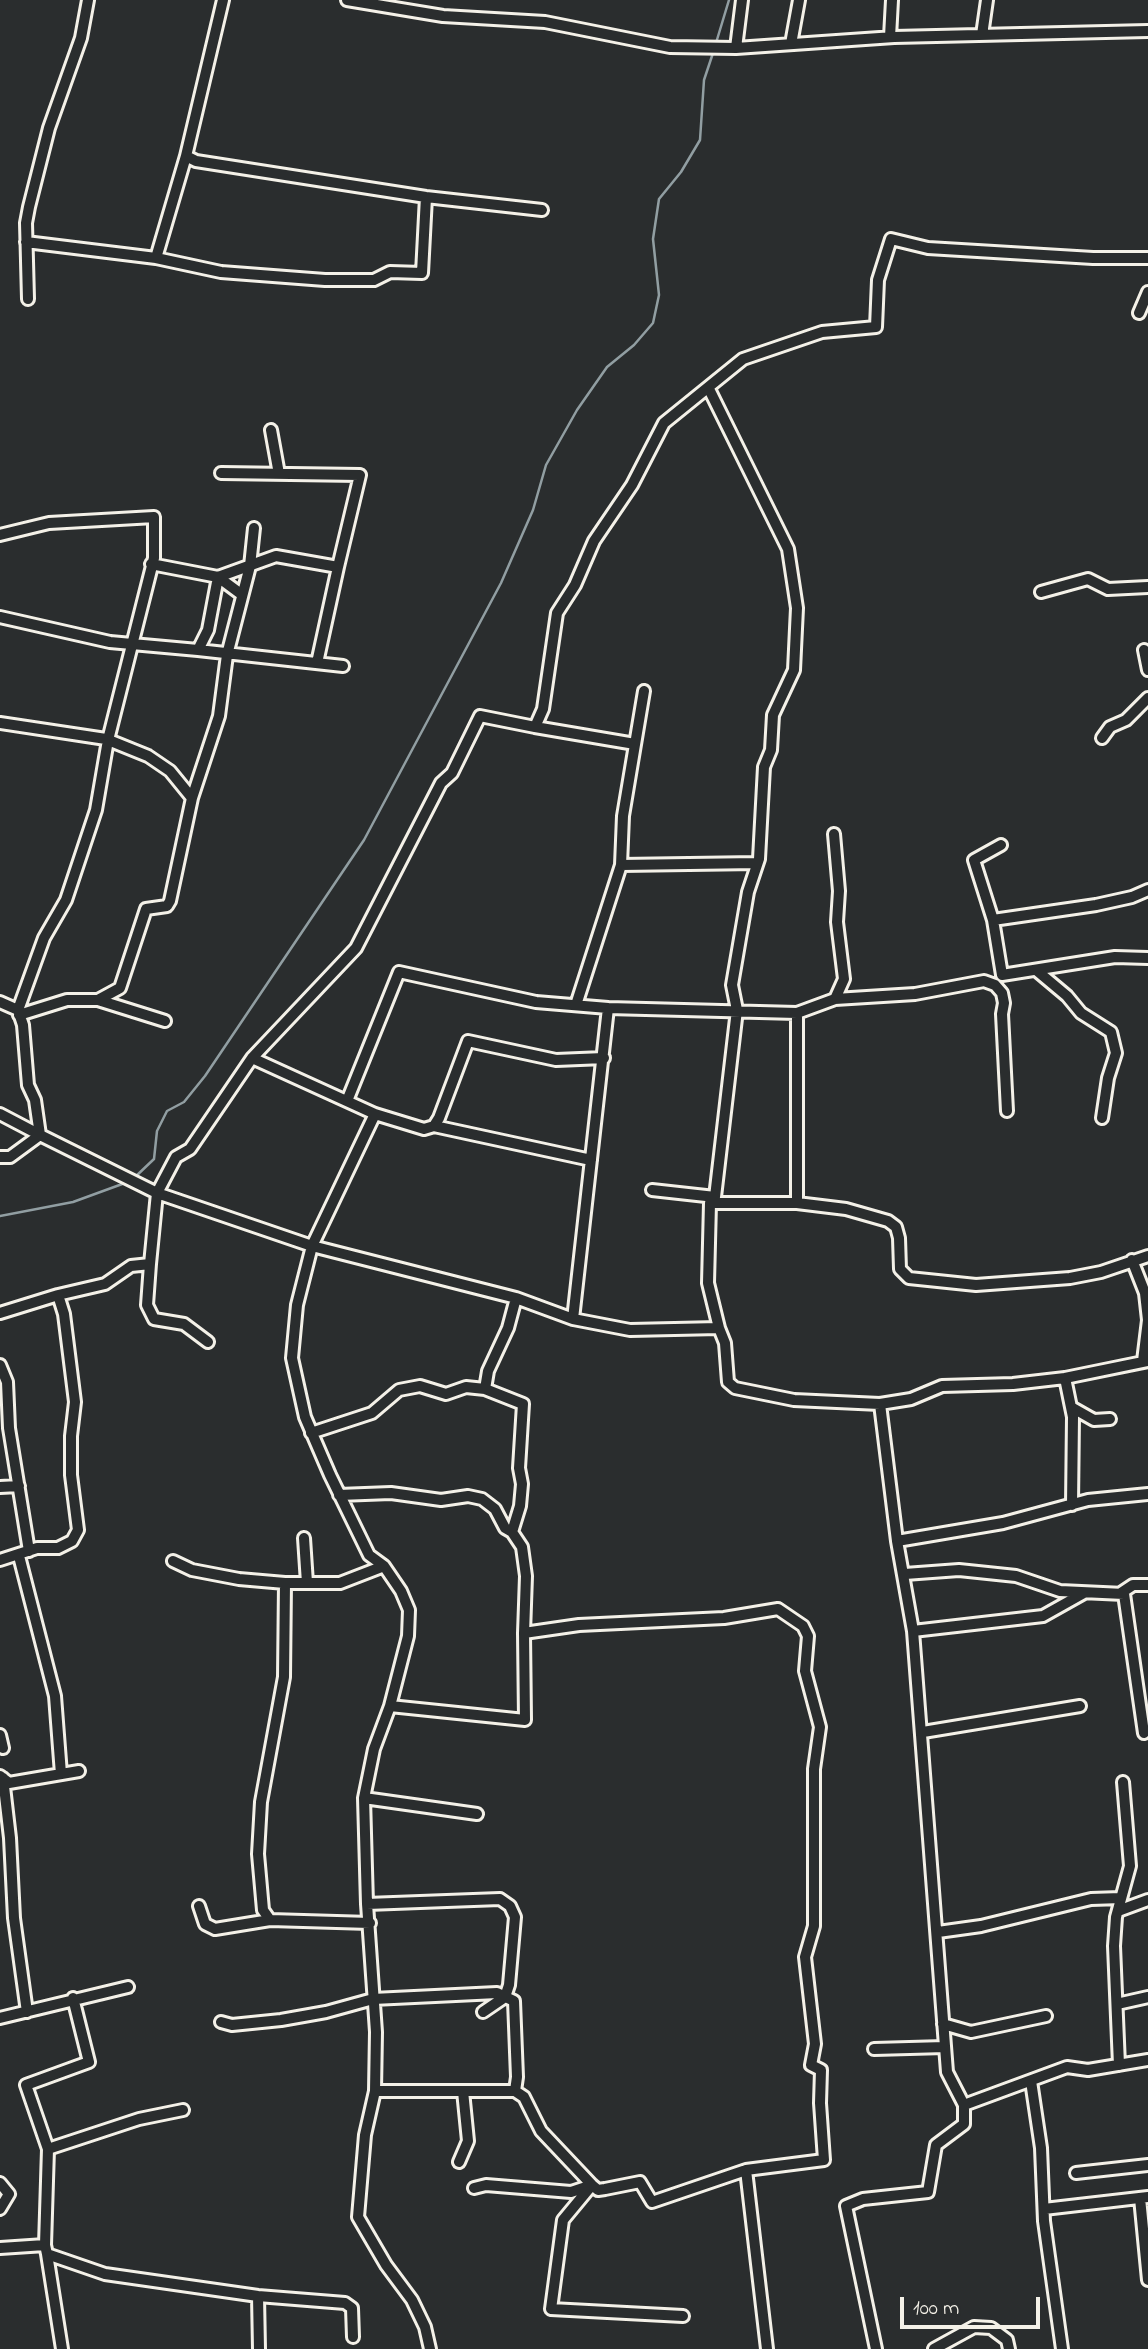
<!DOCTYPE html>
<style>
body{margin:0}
#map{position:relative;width:1148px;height:2349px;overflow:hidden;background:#2a2d2e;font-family:"Indie Flower",sans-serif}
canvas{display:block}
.scale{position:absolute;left:900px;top:2297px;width:140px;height:32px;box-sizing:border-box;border:4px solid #f4f1e8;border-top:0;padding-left:9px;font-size:21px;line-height:24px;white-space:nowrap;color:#f4f1e8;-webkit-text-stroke:5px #2a2d2e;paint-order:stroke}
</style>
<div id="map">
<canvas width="1148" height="2349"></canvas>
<div class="scale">100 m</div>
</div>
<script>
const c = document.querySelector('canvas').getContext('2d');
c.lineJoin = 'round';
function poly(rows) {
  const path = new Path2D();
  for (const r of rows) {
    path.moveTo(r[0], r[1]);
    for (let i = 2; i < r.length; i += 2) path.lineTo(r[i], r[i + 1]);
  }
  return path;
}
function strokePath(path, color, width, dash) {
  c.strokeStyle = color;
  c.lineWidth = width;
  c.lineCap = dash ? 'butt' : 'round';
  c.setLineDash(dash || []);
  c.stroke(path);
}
const stream = poly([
 [716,43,729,0],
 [134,1178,154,1159,157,1131,167,1111,184,1102,205,1076,364,840,501,583,533,510,546,465,577,410,607,367,634,345,653,323,659,295,653,239,659,199,681,172,700,140,704,80,714,50],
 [0,1216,73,1202,125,1183]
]);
const street = poly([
 [223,0,186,156,196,161,426,197,542,210],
 [347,0,443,16,545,22,670,47,736,48,742,0],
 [982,35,987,0],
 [890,37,892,0],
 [791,44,799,0],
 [736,48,894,37,1148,31],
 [26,242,156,258,221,272,325,280,374,280,390,272,422,273,426,197],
 [156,258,186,156],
 [28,299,26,223,29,207,49,128,81,38,88,0],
 [1139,313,1148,292],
 [709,389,788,549,797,608,794,670,773,715,771,750,764,767,759,859,748,892,732,985,737,1010,715,1197,710,1203,708,1283,719,1328],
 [271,430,279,474],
 [0,535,49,523,154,517,154,558,108,740,96,810,66,900,44,938,18,1010],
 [151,564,218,577,241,594],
 [1041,592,1088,579,1108,589,1148,587],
 [0,617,110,642,198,650,208,630,218,577,276,556,338,567,360,475,221,473],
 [198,650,343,666],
 [1144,650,1148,670],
 [317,663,338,567],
 [0,723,106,739,148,756,170,771,192,798],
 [535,727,635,744],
 [1102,738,1110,727,1126,720,1148,698],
 [834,834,839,891,837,922,844,979,835,999],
 [621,865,757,863],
 [1148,890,1132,897,1096,905,993,920,1002,975,1115,957,1148,958],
 [993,920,974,860,1001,845],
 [1036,970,1067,996,1081,1013,1111,1032,1116,1053,1108,1078,1102,1118],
 [98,1000,165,1021],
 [0,1002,18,1010,23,1025,28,1085,35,1100,40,1135,157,1193,312,1246,516,1298,573,1319,630,1330,719,1328,725,1343,728,1382,735,1388,794,1400,880,1404,897,1541,913,1631,947,2072,964,2105,1067,2067,1088,2070,1148,2060],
 [576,1005,621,865,623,816,644,691],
 [19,1015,67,1000,98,1000,120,988,146,909,167,906,170,901,192,798,219,716,227,655,250,566,254,528],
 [252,1058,375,1114,424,1129,434,1126,439,1118,468,1041,556,1060,604,1058],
 [347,1101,399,972,536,1002,608,1008],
 [0,1114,40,1135,10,1157,0,1157],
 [375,1114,312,1246,297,1305,292,1358,305,1417,330,1475,369,1555,384,1566,401,1591,409,1610,408,1636,390,1706,374,1749,364,1798,367,1904,376,2032,375,2091,365,2135,358,2217,386,2265,412,2300,425,2327,430,2349],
 [434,1126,591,1160],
 [652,1190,715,1197],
 [710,1203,797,1203,846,1209,888,1221,896,1227,899,1238,900,1269,909,1278,976,1285,1070,1278,1101,1272,1148,1256],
 [797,1203,797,1013],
 [1132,1260,1145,1293,1148,1320],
 [150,1264,147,1305,154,1319,184,1324,208,1342],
 [0,1313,58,1295],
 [573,1319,608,1008,797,1013,835,999,915,994,984,981,995,985,1002,993,1004,1003,1002,1014,1007,1111],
 [1143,1361,1148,1320],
 [0,1365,7,1382,9,1428,29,1551],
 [1065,1378,1073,1417,1072,1505],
 [485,1389,488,1371,508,1328,516,1298],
 [880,1404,911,1399,942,1386,1013,1384,1065,1378,1148,1361],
 [1071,1407,1094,1420,1110,1419],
 [311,1433,372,1413,399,1390,420,1386,446,1394,466,1387,485,1389,523,1404,519,1468,522,1484,520,1506,512,1532,522,1547,526,1576,524,1633],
 [0,1487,19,1486],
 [339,1495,391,1493,441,1500,468,1496,482,1499,495,1509,505,1528,512,1532],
 [304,1538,307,1583],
 [897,1541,1003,1523,1088,1500,1148,1494],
 [19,1556,55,1696,61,1774],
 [0,1560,37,1548,58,1548,72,1541,78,1530,71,1475,71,1436,75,1402,64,1314,58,1295,105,1284,131,1266,150,1264,157,1193,176,1157,190,1149,252,1058,356,948,441,783,452,773,480,716,535,727,543,709,557,613,575,585,594,541,632,485,664,423,743,359,822,332,876,327,878,280,891,239,928,248,1093,258,1148,258],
 [173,1561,192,1570,239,1579,285,1583],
 [905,1574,959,1570,1016,1576,1060,1591,1124,1594,1144,1733],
 [1121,1593,1133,1585,1148,1585],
 [913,1631,1043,1616,1084,1593],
 [923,1732,1080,1706],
 [0,1735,3,1748],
 [0,1776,9,1783,79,1771],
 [3,1778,10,1838,14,1918,27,2012],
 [364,1798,477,1814],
 [367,1904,500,1899,510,1906,515,1917,509,1985,505,1997,483,2012],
 [199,1906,205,1924,215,1929,270,1920],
 [1118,1911,1148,1900],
 [370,1923,270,1920,263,1910,258,1854,261,1802,284,1677,285,1583,340,1583,384,1566],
 [938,1932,981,1926,1091,1899,1121,1898],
 [1117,2004,1148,1997],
 [0,2018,128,1987],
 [221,2022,232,2025,281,2020,326,2012,373,1999,497,1993,514,2001,517,2077,515,2091],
 [943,2024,971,2032,1046,2016],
 [874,2049,945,2047],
 [1119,2065,1114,1946,1116,1917,1130,1866,1123,1782],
 [1031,2081,1041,2148,1044,2221,1062,2349],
 [375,2091,515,2091,524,2097,541,2131,592,2185,598,2190,605,2189,640,2182,652,2202,746,2170,824,2160,820,2103,821,2070,811,2065,815,2044,805,1957,814,1926,814,1769,820,1727,805,1671,808,1636,803,1626,778,1609,724,1618,579,1625,524,1633,525,1720,390,1706],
 [48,2149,139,2119,183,2110],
 [459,2162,468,2141,463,2091],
 [746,2170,767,2349],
 [1076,2173,1148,2165],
 [0,2183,9,2194,0,2209],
 [592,2185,563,2220,551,2309,683,2316],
 [474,2188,486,2185,571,2192,589,2186],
 [1140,2198,1148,2280],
 [1044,2209,1148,2197],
 [45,2245,48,2149,26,2085,89,2062,73,1998],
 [0,2248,45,2245,47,2254,105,2274,258,2296,345,2303,352,2308,353,2337],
 [47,2254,62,2349],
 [258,2296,259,2349],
 [876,2349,846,2206,863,2199,928,2192,936,2145,964,2124,964,2105],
 [934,2349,974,2327,991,2328,1007,2340,1009,2349]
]);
strokePath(stream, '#919ea2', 2.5);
strokePath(street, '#f4f1e8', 16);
strokePath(street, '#2a2d2e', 10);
</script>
